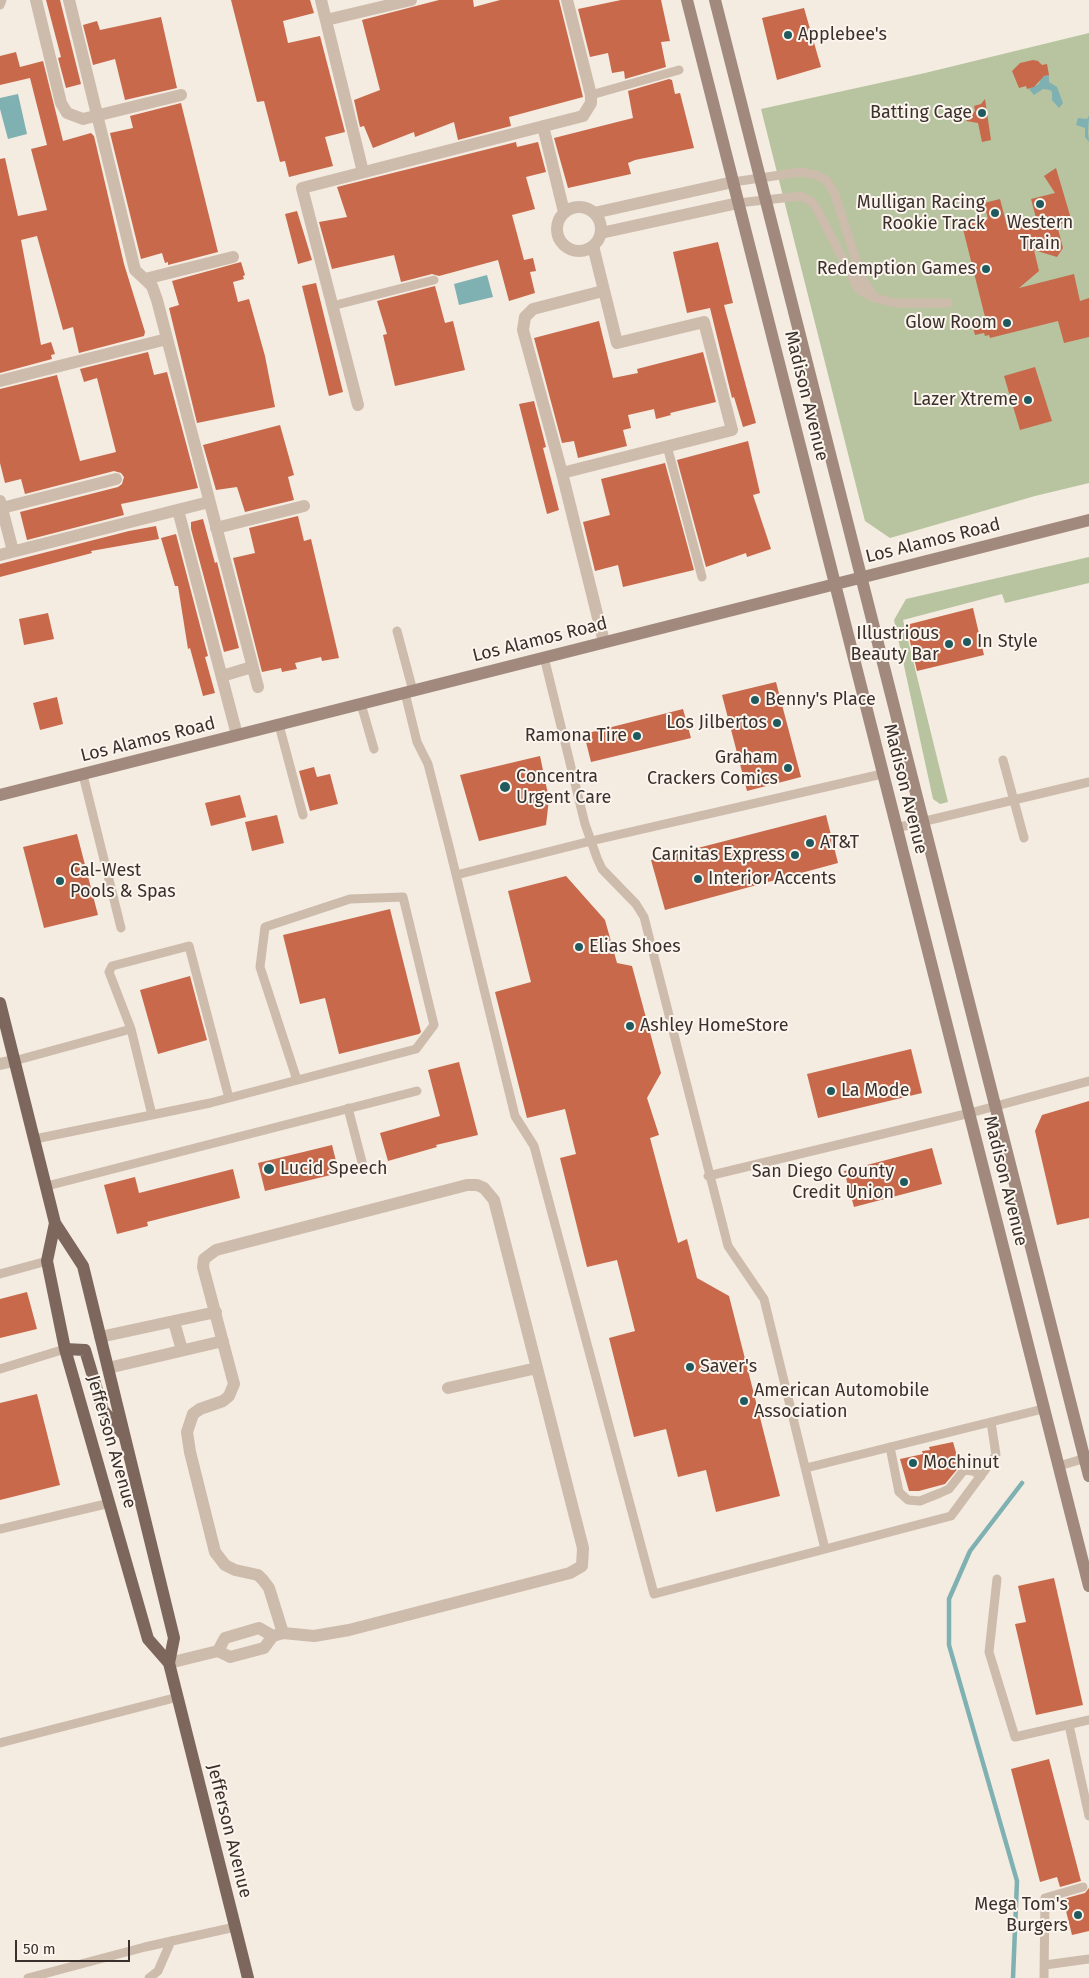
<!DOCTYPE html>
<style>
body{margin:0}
#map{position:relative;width:1089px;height:1978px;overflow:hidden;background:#f4ebe1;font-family:"Fira Sans",sans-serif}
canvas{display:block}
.scale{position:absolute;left:15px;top:1940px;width:115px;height:22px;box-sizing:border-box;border:2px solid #3b302b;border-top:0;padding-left:6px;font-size:15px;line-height:18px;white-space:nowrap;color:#3b302b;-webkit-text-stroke:4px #fbf5ee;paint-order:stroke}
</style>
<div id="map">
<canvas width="1089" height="1978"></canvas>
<div class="scale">50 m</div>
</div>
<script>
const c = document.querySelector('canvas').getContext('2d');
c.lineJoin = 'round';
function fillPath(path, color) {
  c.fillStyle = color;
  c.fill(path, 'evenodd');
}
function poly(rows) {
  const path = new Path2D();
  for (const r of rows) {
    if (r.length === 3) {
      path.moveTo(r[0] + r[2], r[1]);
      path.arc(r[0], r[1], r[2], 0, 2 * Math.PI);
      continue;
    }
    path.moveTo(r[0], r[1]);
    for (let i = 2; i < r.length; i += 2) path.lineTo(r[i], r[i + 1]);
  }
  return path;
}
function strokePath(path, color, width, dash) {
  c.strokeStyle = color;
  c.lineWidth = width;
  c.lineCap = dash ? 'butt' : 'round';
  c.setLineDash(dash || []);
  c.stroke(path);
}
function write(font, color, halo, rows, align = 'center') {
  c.font = font + ' "Fira Sans",sans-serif';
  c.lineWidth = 4;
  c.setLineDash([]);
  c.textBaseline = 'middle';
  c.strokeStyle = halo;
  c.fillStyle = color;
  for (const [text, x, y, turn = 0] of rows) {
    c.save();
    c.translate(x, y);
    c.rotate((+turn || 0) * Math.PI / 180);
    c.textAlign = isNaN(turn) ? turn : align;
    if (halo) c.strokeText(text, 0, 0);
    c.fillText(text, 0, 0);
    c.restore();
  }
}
const green = poly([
 [1089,33,1089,483,1035,496,890,538,865,521,761,109,925,73],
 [1089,557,1089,583,1005,603,1002,594,903,620,948,802,940,804,933,799,894,620,906,599]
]);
const water = poly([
 [1049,75,1049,82,1057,87,1063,103,1059,108,1052,100,1052,92,1050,90,1043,89,1034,95,1029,89,1039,84,1041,77],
 [18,94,27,134,8,139,0,109,0,98],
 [1089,116,1088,133,1089,142,1085,137,1085,128,1076,125,1078,118,1087,119],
 [487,275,493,297,459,305,454,284]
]);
const stream = poly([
 [1013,1978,1017,1881,949,1645,949,1599,970,1551,1022,1483]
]);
const building = poly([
 [46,0,60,0,81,84,66,88,58,58,61,57],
 [231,0,310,0,314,13,283,21,288,43,320,36,345,132,325,137,333,166,289,177,285,161,280,162,264,101,257,102],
 [439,0,473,0,474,7,500,0,559,0,583,97,509,117,511,126,458,140,454,122,415,137,414,132,373,148,364,126,360,127,354,100,380,90,362,20],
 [621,0,661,0,670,41,661,42,666,67,625,79,624,71,612,73,608,53,590,57,578,9],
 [804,8,821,67,777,80,762,18],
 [161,17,177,88,125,100,115,59,93,65,83,25,97,21,100,30],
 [16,52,20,67,43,61,63,141,91,133,94,136,124,264,145,332,144,336,79,353,73,327,63,330,37,236,21,240,41,345,51,342,55,354,51,355,52,359,0,373,0,159,5,158,18,216,47,210,31,149,47,145,30,78,0,85,0,56],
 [1033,60,1038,61,1042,65,1047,64,1049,75,1044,76,1034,87,1027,89,1026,86,1019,88,1012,71,1020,63],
 [669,79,672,80,675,94,680,93,694,148,635,160,628,163,631,174,568,188,554,138,633,118,628,91],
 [985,99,991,140,982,142,978,123,966,121,975,111,974,106,981,104],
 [181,103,218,252,168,265,168,262,165,263,162,253,141,259,110,133,133,128,130,116],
 [516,142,517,147,538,142,546,172,526,177,535,209,512,215,524,260,533,258,536,271,530,272,535,293,509,301,498,260,439,276,432,274,401,282,394,255,332,269,319,222,347,217,337,187],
 [1056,168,1072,222,1057,225,1063,248,1057,257,1034,250,1039,271,1019,288,1074,274,1080,301,1089,298,1089,337,1064,343,1058,321,990,338,989,335,985,336,984,333,975,335,971,320,985,317,962,225,988,219,984,203,1000,199,1007,226,1036,218,1031,199,1055,193,1044,176],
 [297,211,312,260,298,264,285,214],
 [718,242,733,303,724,305,756,423,743,427,734,397,732,398,710,308,687,313,673,252],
 [241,262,245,275,243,276,244,279,233,282,238,302,249,299,265,356,275,407,197,423,169,308,179,305,172,281],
 [316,283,343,392,329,396,302,286],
 [435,286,445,323,453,321,465,370,395,386,383,335,387,334,377,301],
 [599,321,613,378,638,373,637,369,703,352,716,402,670,413,671,415,656,419,654,409,628,415,631,428,623,430,627,446,578,458,574,441,562,443,534,338],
 [148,352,154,375,167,372,198,488,121,504,124,515,27,540,20,512,118,487,122,484,124,477,121,473,114,471,25,494,21,479,5,483,0,463,0,389,57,375,80,461,116,452,97,378,84,382,80,369],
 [1035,367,1052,421,1020,430,1004,376],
 [534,401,546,447,543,448,559,510,547,514,519,404],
 [280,425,294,475,288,477,294,500,245,512,237,487,216,490,203,445],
 [748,441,760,493,753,495,771,549,747,557,746,553,706,567,677,460],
 [665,463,694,570,623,587,618,565,595,571,583,522,610,515,601,479],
 [298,516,304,541,311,539,339,658,322,661,321,657,295,663,297,669,282,672,281,668,262,672,233,558,255,553,249,528],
 [203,519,215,563,217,562,239,648,224,652,191,529,191,522],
 [156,526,159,539,91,551,92,553,0,577,0,564,129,531],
 [176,534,208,656,205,657,215,693,203,696,190,648,188,649,178,586,175,586,161,538],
 [973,608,984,655,917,671,906,625],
 [48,613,54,639,24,645,19,619],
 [776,682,801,777,747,791,722,695],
 [57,697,63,724,40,730,33,703],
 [683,709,691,738,591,762,584,734],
 [540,756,549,799,546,825,479,841,460,775],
 [314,767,317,777,330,774,338,804,310,811,299,771],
 [240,795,246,817,211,826,205,803],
 [277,815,284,843,252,851,245,822],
 [826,815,838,863,665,910,651,860],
 [77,834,98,915,44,928,23,847],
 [566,876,605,920,617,963,632,966,661,1073,647,1098,659,1135,650,1138,678,1243,687,1239,697,1278,729,1296,780,1496,716,1512,706,1470,678,1477,666,1429,634,1437,609,1338,635,1331,617,1260,587,1267,560,1158,576,1154,565,1109,527,1118,495,992,531,982,508,891],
 [390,909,421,1032,419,1034,339,1054,325,998,300,1004,283,935],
 [190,976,207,1040,158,1054,140,990],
 [911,1049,922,1093,818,1118,807,1074],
 [459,1062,478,1135,436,1145,437,1147,388,1161,380,1133,440,1116,428,1070],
 [1089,1101,1089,1218,1057,1225,1035,1131,1042,1115],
 [332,1145,339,1173,265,1191,258,1163],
 [932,1148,942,1184,854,1207,844,1171],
 [233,1169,240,1198,147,1222,148,1226,117,1234,104,1185,135,1177,139,1193],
 [27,1292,37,1329,0,1338,0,1299],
 [37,1394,60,1485,0,1500,0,1403],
 [953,1442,960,1466,945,1484,919,1491,909,1491,900,1459,923,1454,922,1451,930,1450,929,1447],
 [1054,1578,1083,1705,1036,1715,1015,1624,1026,1622,1018,1586],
 [1049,1759,1081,1881,1060,1887,1057,1877,1040,1882,1011,1769],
 [1089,1888,1089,1931,1072,1935,1063,1899,1085,1893]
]);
const service = poly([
 [0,5,2,0],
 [591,95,679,70],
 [733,182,801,172,816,175,826,180,834,192,862,279,874,296],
 [738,203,801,196,812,202,818,211,859,290,875,298,895,303,948,303],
 [332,306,434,280],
 [667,446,702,577],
 [397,631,413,691],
 [544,657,585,824,597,858,602,869,636,904,644,917,728,1246,764,1299,825,1549],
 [405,693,417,742,428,764,449,846,515,1116,534,1146,654,1594,951,1516,996,1455,991,1422],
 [361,704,374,749],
 [279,725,303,815],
 [1003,760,1024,838],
 [83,775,121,928],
 [896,828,1089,782],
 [456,875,591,841,882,774],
 [14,1061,131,1029],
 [348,1108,362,1162],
 [152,1115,131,1029,109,972,112,966,189,946,229,1098],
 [35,1139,210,1103,416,1049,434,1025,403,897,350,899,265,927,260,967,297,1080],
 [708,1176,970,1113,1089,1081],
 [47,1186,417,1091],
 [0,1274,47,1261],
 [0,1369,65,1349],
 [890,1447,899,1492,908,1500,920,1501,940,1493,949,1489,964,1470,973,1471,981,1476],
 [1059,1466,1089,1457],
 [806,1468,1043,1409],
 [0,1529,110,1503],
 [997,1579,989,1652,1015,1737,1089,1720],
 [1069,1725,1089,1816],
 [0,1743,178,1697],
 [1045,1965,1089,1959],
 [28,1978,145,1947,235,1927],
 [149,1978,158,1971,171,1941],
 [1044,1978,1045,1898,1083,1887]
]);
const minor = poly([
 [36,0,61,103,67,113,83,119,181,95],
 [69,0,135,270,152,286,157,300,258,687],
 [321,0,363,172],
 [326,20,411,0],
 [543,126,564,212],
 [579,229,22],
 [594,213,733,182],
 [601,233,738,203],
 [145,279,233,257],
 [603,291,533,309,525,317,523,330,562,473,604,642],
 [0,381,167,339],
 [358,405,302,188,583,116,591,103,591,95,567,0],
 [562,473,732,430,704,322,617,343,593,246],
 [0,501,13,551],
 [2,508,116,479],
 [178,510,237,735],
 [216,528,304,506],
 [0,555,209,502],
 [222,676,252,667],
 [0,1064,14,1061],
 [174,1322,182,1350],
 [100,1337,216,1312],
 [108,1368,223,1341],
 [448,1388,537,1368],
 [218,1651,225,1638,259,1628,273,1636],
 [169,1663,218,1651,230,1657,264,1648,273,1636,283,1633,314,1636,349,1630,570,1573,582,1566,583,1548,494,1200,484,1188,477,1185,467,1185,216,1250,204,1259,203,1267,234,1384,229,1396,223,1401,200,1409,193,1414,187,1432,190,1452,215,1552,225,1565,235,1570,258,1575,263,1580,269,1588,283,1633]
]);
const secondary = poly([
 [687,0,1089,1586],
 [715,0,1089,1476],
 [0,795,1089,520]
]);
const primary = poly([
 [0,1003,55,1223,83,1266,174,1638,169,1663,248,1978],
 [55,1223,47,1261,65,1349,148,1639,169,1663],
 [65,1349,85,1350,103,1410,122,1433]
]);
const markers = [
 [788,35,5,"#1f5a5e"],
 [982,113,5,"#1f5a5e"],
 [1040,204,5,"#1f5a5e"],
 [995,213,5,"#1f5a5e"],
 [986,269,5,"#1f5a5e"],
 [1007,323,5,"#1f5a5e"],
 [1028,400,5,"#1f5a5e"],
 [967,642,5,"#1f5a5e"],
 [949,644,5,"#1f5a5e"],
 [755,700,5,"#1f5a5e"],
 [777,723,5,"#1f5a5e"],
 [637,736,5,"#1f5a5e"],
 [788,768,5,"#1f5a5e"],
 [505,787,6,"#1f5a5e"],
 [810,843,5,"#1f5a5e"],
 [795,855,5,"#1f5a5e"],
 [698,879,5,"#1f5a5e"],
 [60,881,5,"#1f5a5e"],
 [579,947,5,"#1f5a5e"],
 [630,1026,5,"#1f5a5e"],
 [831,1091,5,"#1f5a5e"],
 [269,1169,6,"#1f5a5e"],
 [904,1182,5,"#1f5a5e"],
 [690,1367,5,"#1f5a5e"],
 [744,1401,5,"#1f5a5e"],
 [913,1463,5,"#1f5a5e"],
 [1078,1915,5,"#1f5a5e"]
];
const poiNames = [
 ["Applebee's",798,35],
 ["Batting Cage",972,113,"right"],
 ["Mulligan Racing",985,203,"right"],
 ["Rookie Track",985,224,"right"],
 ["Western",1040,223,"center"],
 ["Train",1040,244,"center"],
 ["Redemption Games",976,269,"right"],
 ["Glow Room",997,323,"right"],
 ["Lazer Xtreme",1018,400,"right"],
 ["Illustrious",939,634,"right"],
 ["Beauty Bar",939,655,"right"],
 ["In Style",977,642],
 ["Benny's Place",765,700],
 ["Los Jilbertos",767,723,"right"],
 ["Ramona Tire",627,736,"right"],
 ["Graham",778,758,"right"],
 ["Crackers Comics",778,779,"right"],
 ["Concentra",516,777],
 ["Urgent Care",516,798],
 ["AT&T",820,843],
 ["Carnitas Express",785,855,"right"],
 ["Cal-West",70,871],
 ["Pools & Spas",70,892],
 ["Interior Accents",708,879],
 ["Elias Shoes",589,947],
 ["Ashley HomeStore",640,1026],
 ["La Mode",841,1091],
 ["Lucid Speech",280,1169],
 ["San Diego County",894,1172,"right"],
 ["Credit Union",894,1193,"right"],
 ["Saver's",700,1367],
 ["American Automobile",754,1391],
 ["Association",754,1412],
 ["Mochinut",923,1463],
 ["Mega Tom's",1068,1905,"right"],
 ["Burgers",1068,1926,"right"]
];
const streetNames = [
 ["Madison Avenue",806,396,76],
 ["Los Alamos Road",933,541,-14],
 ["Los Alamos Road",540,640,-14],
 ["Los Alamos Road",148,740,-14],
 ["Madison Avenue",905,789,76],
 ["Madison Avenue",1005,1181,76],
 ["Jefferson Avenue",111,1442,74],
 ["Jefferson Avenue",229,1831,76]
];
fillPath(green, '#b8c4a0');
fillPath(water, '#7fb0b2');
strokePath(stream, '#7fb0b2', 4.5);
fillPath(building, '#c8694b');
strokePath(service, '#cdbbac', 9);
strokePath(minor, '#cdbbac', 12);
strokePath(secondary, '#a18a7d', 12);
strokePath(primary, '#7d675c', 12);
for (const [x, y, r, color] of markers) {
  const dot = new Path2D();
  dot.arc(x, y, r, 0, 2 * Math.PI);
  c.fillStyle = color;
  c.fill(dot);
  strokePath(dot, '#fbf5ee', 2);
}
write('18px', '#3b302b', '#fbf5ee', poiNames, 'left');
write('18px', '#3b302b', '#fbf5ee', streetNames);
</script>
